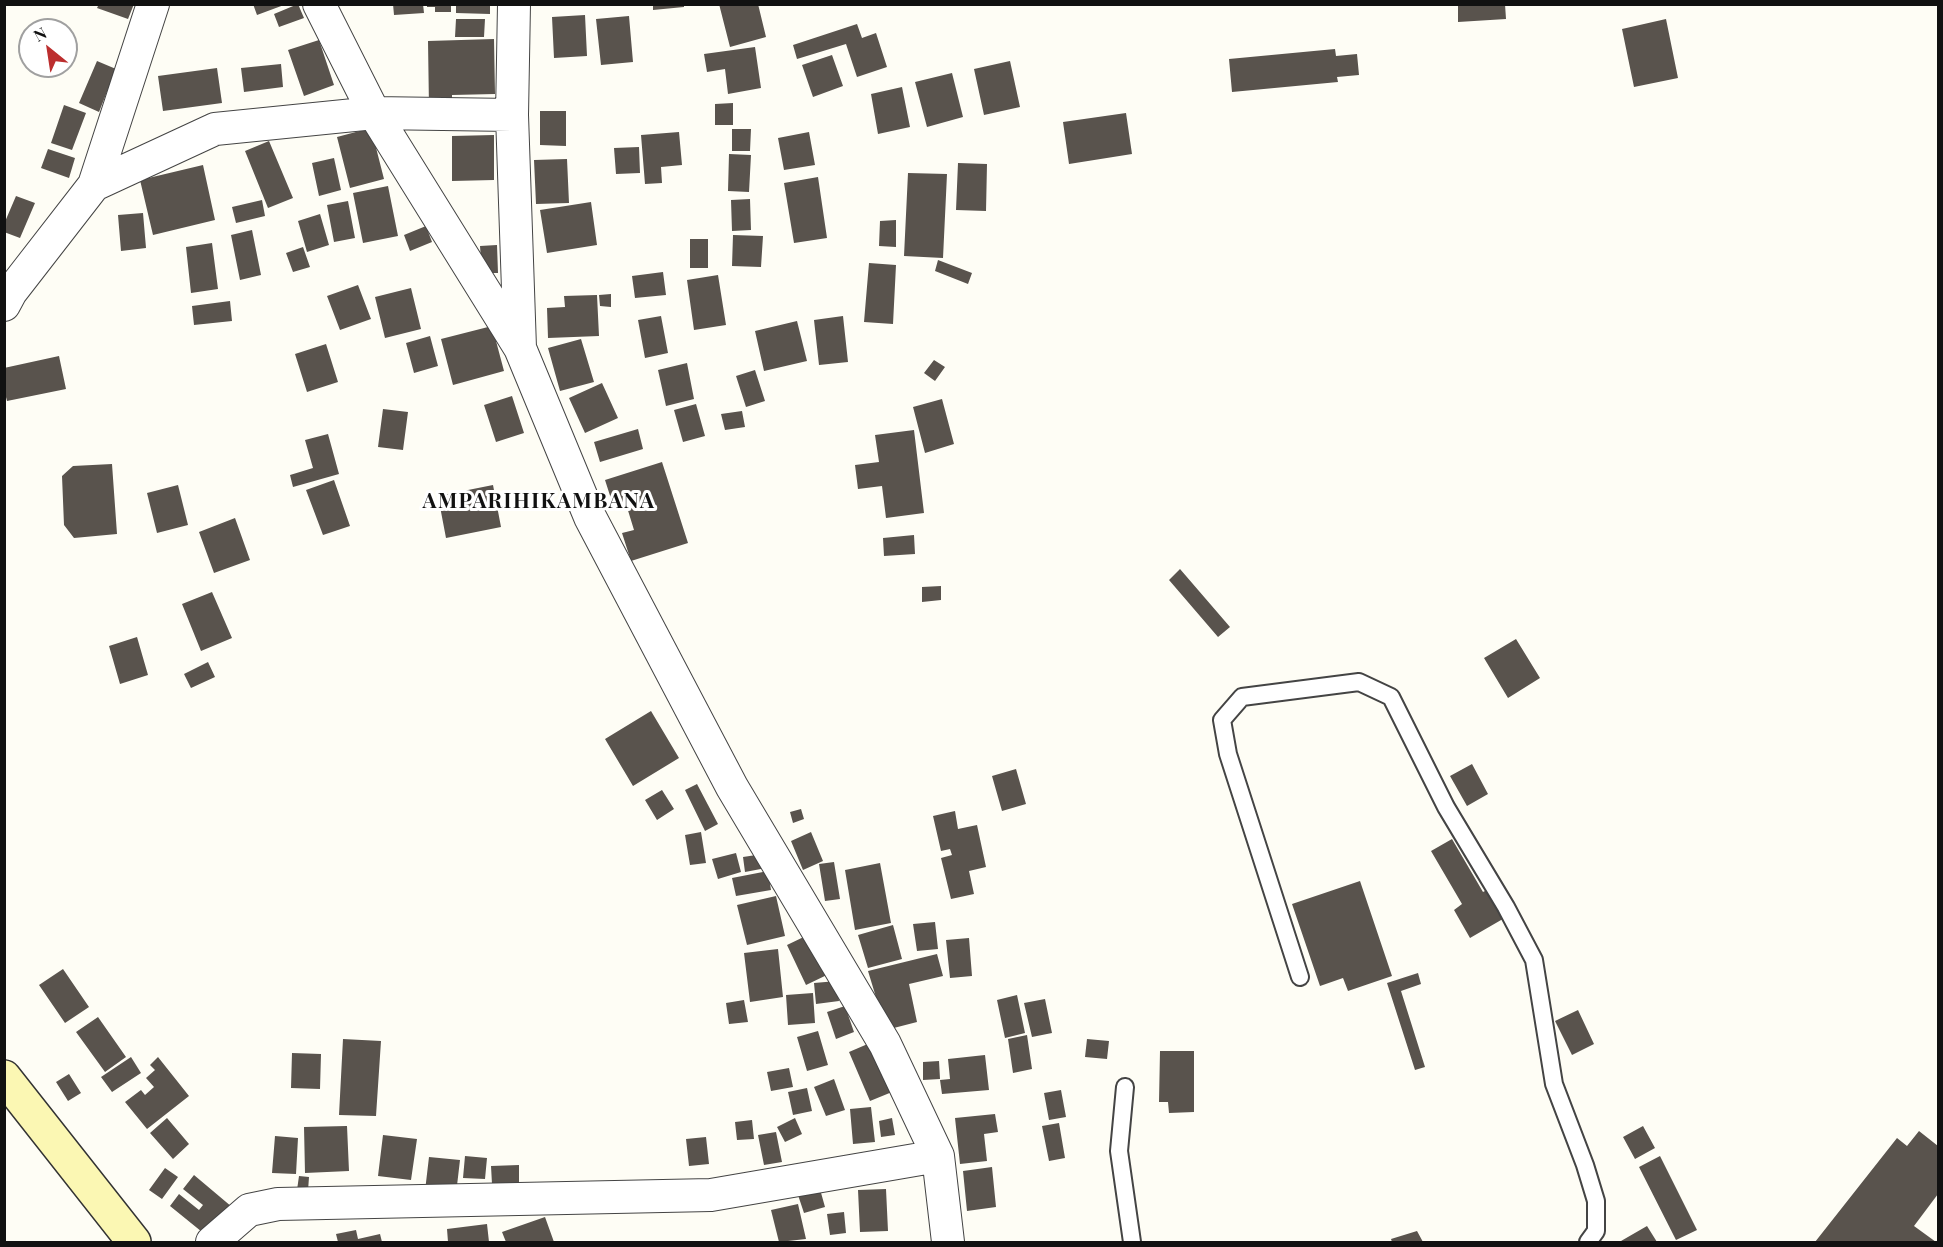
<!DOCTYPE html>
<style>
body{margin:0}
#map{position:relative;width:1943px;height:1247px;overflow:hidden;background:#fefdf5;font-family:"Playfair Display",serif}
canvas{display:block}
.frame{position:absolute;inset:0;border:6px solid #111;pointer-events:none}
.north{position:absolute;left:18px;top:18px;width:60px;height:60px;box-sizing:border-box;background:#fff;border:2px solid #a0a0a0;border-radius:50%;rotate:330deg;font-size:16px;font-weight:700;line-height:24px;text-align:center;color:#111}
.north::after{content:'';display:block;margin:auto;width:21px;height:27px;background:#bc2e2e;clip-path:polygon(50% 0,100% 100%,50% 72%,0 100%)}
</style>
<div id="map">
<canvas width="1943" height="1247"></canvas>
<div class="frame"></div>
<div class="north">N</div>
</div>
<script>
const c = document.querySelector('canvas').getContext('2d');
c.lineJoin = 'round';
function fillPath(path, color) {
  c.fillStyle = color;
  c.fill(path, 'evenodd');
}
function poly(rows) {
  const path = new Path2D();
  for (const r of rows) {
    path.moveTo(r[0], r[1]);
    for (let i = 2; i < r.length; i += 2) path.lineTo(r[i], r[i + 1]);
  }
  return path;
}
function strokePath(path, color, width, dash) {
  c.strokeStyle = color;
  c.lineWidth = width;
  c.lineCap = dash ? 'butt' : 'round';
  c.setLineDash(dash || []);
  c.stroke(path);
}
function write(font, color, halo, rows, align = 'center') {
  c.font = font + ' "Playfair Display",serif';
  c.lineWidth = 6;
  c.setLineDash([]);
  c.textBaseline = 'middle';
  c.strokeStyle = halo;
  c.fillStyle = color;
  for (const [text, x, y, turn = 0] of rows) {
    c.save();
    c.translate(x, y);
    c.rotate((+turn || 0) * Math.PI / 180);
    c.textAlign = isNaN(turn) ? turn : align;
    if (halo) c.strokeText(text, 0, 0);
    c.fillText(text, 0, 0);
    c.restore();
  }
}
const building = poly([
 [99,4,134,4,128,19,97,8],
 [253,4,284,4,284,5,257,15],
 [298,4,304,18,279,27,274,14],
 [393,4,423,4,424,13,394,15],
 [427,4,451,4,451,12,435,12,435,7,427,7],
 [456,4,490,4,490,14,456,13],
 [653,4,684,4,684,7,653,10],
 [719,4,758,4,766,37,730,47],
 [1458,4,1505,4,1506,19,1458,22],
 [585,15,587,56,554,58,552,17],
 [629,16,633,62,601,65,596,19],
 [456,19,485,19,484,37,455,37],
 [1666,19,1678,78,1634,87,1622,29],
 [857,24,862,38,876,33,887,67,857,77,846,44,797,59,793,45],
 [494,39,495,94,452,95,452,107,429,108,428,41],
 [319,40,334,85,304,96,288,50],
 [755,47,761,88,728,94,725,69,707,72,704,54],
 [1335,49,1336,56,1357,54,1359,75,1337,77,1338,82,1232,92,1229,59],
 [832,55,843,86,813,97,802,65],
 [97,61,116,69,99,112,79,103],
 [1010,61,1020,107,984,115,974,69],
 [281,64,283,87,244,92,241,68],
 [217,68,222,103,163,111,158,76],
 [952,73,963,117,927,127,915,82],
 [902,87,910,127,878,134,871,94],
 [733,103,733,125,715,125,715,104],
 [64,105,86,113,72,150,51,143],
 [540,111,566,111,566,146,540,145],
 [1126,113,1132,154,1069,164,1063,122],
 [371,128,384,179,350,188,337,137],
 [732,129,751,129,750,151,732,151],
 [679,132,682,165,661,167,662,183,645,184,641,135],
 [809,132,815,165,784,170,778,138],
 [494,135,494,180,452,181,452,136],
 [269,141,293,198,268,208,245,151],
 [639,147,640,173,616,174,614,148],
 [48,149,75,158,69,178,41,168],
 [729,154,751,155,749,192,728,191],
 [334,158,341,190,319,196,312,163],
 [567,159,569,203,536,204,534,160],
 [958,163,987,164,986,211,956,210],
 [203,165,215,220,153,235,140,180],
 [908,173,947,174,943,258,904,256],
 [818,177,827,238,794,243,784,183],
 [388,186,398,236,363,243,353,193],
 [16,196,35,203,20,238,4,232,4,224],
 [750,199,751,230,732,231,731,200],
 [262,200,265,216,236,223,232,207],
 [348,201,355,238,334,242,327,205],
 [591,202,597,245,547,253,540,210],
 [143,213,146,248,121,251,118,215],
 [320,214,329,245,307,252,298,221],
 [896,220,896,247,879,246,880,221],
 [426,226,432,242,410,251,404,235],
 [252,230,261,275,240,280,231,235],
 [733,235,763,236,761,267,732,266],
 [690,239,708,239,708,268,690,268],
 [212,243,218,289,191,293,186,247],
 [497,245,498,273,482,273,480,246],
 [303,247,310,267,293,272,286,253],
 [938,260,972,273,968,284,935,271],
 [869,263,896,265,893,324,864,322],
 [663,272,666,295,635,298,632,276],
 [718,275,726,325,694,330,687,280],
 [358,285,371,319,340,330,327,296],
 [411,288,421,329,385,338,375,297],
 [611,294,611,307,600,306,599,295],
 [597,295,599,336,548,338,547,308,565,307,564,296],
 [230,301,232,321,194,325,192,306],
 [661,316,668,353,645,358,638,320],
 [843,316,848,362,819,365,814,320],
 [797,321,807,361,764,371,755,331],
 [492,326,504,371,453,385,441,339],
 [430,336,438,366,414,373,406,343],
 [581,339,594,382,560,391,548,348],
 [326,344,338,382,307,392,295,354],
 [59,356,66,389,7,401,4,389,4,368],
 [934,360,945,367,935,381,924,373],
 [687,363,694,399,666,406,658,370],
 [755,370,765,401,746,407,736,376],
 [602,383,618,418,585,433,569,398],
 [512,396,524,433,496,442,484,405],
 [942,399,954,444,925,453,913,407],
 [696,404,705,436,683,442,674,410],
 [383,409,408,412,403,450,378,447],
 [742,411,745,427,725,430,721,414],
 [638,429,643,449,600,462,594,442],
 [914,430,924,513,886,518,882,486,858,489,855,465,879,462,875,435],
 [328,434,339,474,293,487,290,475,313,468,305,440],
 [662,462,688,543,631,561,622,533,634,530,626,504,614,508,605,480],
 [112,464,117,534,74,538,64,525,62,476,73,466],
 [334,480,350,526,323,535,306,490],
 [178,485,188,525,157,533,147,493],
 [493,485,501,527,446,538,438,496],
 [235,518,250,560,214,573,199,532],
 [914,535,915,554,884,556,883,538],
 [1180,569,1230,627,1218,637,1169,580],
 [941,586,941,600,922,602,922,587],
 [212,592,232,638,201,651,182,604],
 [137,637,148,675,120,684,109,646],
 [1516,639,1540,678,1508,698,1484,658],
 [208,662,215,677,191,688,184,674],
 [651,711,679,758,633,786,605,739],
 [1472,764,1488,794,1467,806,1450,776],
 [1016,769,1026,804,1002,811,992,776],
 [697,784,718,824,705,831,685,790],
 [662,790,674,809,657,820,645,800],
 [801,809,804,819,793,823,790,812],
 [955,811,958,829,977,825,986,867,969,871,974,894,951,899,941,858,952,855,950,849,941,851,933,816],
 [701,832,706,863,690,865,685,835],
 [811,832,823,861,803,870,791,841],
 [1452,839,1483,892,1491,888,1508,916,1470,938,1454,910,1462,904,1431,851],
 [736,853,741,872,718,879,712,859],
 [763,854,766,868,745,872,743,857],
 [834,862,840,899,825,901,819,864],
 [880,863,891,923,855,930,845,870],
 [768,871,771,890,736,896,732,878],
 [1360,881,1392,976,1348,991,1343,978,1320,986,1292,904],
 [776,896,785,936,747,945,737,905],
 [935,922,938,949,917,951,913,924],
 [893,925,902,959,868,968,858,935],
 [812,933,831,973,806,985,787,945],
 [969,938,972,976,950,978,946,940],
 [778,949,783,997,750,1002,744,953],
 [937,954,943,976,909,984,917,1022,886,1030,868,971],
 [63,969,89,1007,65,1023,39,985],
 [1418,973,1421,984,1401,991,1425,1067,1415,1070,1387,983],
 [837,981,839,1001,816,1004,814,983],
 [813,993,815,1023,788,1025,786,995],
 [1017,995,1025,1033,1005,1038,997,1000],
 [1045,999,1052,1033,1032,1037,1024,1003],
 [744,1000,748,1022,729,1024,726,1003],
 [845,1006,854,1032,836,1039,827,1012],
 [1578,1010,1594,1044,1572,1055,1555,1021],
 [98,1017,126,1057,105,1072,76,1032],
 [818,1031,828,1065,807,1071,797,1037],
 [1027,1035,1032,1069,1013,1073,1008,1039],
 [343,1039,381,1041,376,1116,339,1115],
 [1087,1039,1109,1041,1107,1059,1085,1057],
 [870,1043,892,1092,870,1101,849,1052],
 [1160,1051,1194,1051,1194,1112,1169,1113,1168,1102,1159,1102],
 [292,1053,321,1054,320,1089,291,1088],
 [985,1055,989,1090,942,1094,940,1080,950,1079,948,1059],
 [131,1057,141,1073,112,1092,101,1077],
 [158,1057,189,1096,147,1129,125,1102,141,1090,145,1095,154,1087,146,1078,155,1070,150,1065],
 [939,1061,940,1079,923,1080,923,1062],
 [789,1068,793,1087,771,1091,767,1072],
 [69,1074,81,1093,68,1101,56,1082],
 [834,1079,845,1110,826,1116,814,1087],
 [807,1088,812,1111,793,1115,788,1092],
 [1061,1090,1066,1117,1049,1120,1044,1093],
 [871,1107,875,1142,853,1144,850,1109],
 [995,1114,998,1132,984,1134,987,1161,960,1164,955,1118],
 [167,1118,189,1144,173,1159,150,1133],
 [795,1118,802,1134,785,1142,777,1127],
 [892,1118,895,1135,881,1137,879,1121],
 [752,1120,754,1139,737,1140,735,1122],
 [1059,1123,1065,1158,1049,1161,1042,1126],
 [347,1126,349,1171,305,1173,304,1127],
 [1643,1126,1655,1148,1635,1159,1623,1137],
 [1919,1131,1938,1146,1938,1194,1914,1226,1936,1242,1815,1242,1897,1138,1907,1146],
 [776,1132,782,1162,764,1165,758,1135],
 [383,1135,417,1139,411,1180,378,1176],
 [275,1136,298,1138,296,1174,272,1173],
 [706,1137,709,1164,689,1166,686,1139],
 [465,1156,487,1158,485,1179,463,1178],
 [1660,1156,1697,1230,1676,1240,1639,1167],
 [429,1157,460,1160,456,1194,425,1191],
 [519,1165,519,1183,492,1184,491,1166],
 [992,1167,996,1207,967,1211,963,1171],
 [165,1168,178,1177,162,1199,149,1190],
 [194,1175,232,1207,207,1236,170,1206,179,1194,199,1210,203,1205,183,1189],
 [299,1176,309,1177,308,1191,297,1190],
 [818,1182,825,1207,804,1213,796,1189],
 [886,1189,888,1231,860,1232,858,1190],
 [798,1204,806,1239,779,1242,771,1210],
 [844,1212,846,1233,830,1235,827,1214],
 [545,1217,554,1242,506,1242,502,1232],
 [487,1224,489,1242,448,1242,447,1229],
 [1647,1226,1657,1242,1623,1242,1621,1241],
 [356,1230,358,1239,380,1234,382,1242,338,1242,336,1234],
 [1417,1231,1423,1242,1392,1242,1391,1239]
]);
const service = poly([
 [1300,977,1228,754,1222,720,1242,697,1359,682,1391,697,1446,807,1506,907,1534,960,1554,1084,1585,1165,1596,1201,1596,1231,1588,1242],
 [1125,1087,1119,1151,1132,1242]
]);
const minor = poly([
 [319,4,374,113,520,348],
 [514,4,512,115,520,348,590,517,732,787,885,1044,938,1156,948,1242],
 [94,185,215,129,374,113,512,115],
 [4,305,11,292,94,185,153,4],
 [212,1242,249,1210,278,1204,711,1195,938,1156]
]);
const secondary = poly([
 [4,1077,134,1242]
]);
const districtNames = [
 ["AMPARIHIKAMBANA",539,501]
];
fillPath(building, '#59534d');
strokePath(service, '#444', 20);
strokePath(minor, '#444', 34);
strokePath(secondary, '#333', 36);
strokePath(service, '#fff', 16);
strokePath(minor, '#fff', 32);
strokePath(secondary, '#fbf7b3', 33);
c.letterSpacing = '1.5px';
write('bold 21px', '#111', '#fff', districtNames);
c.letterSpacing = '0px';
</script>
